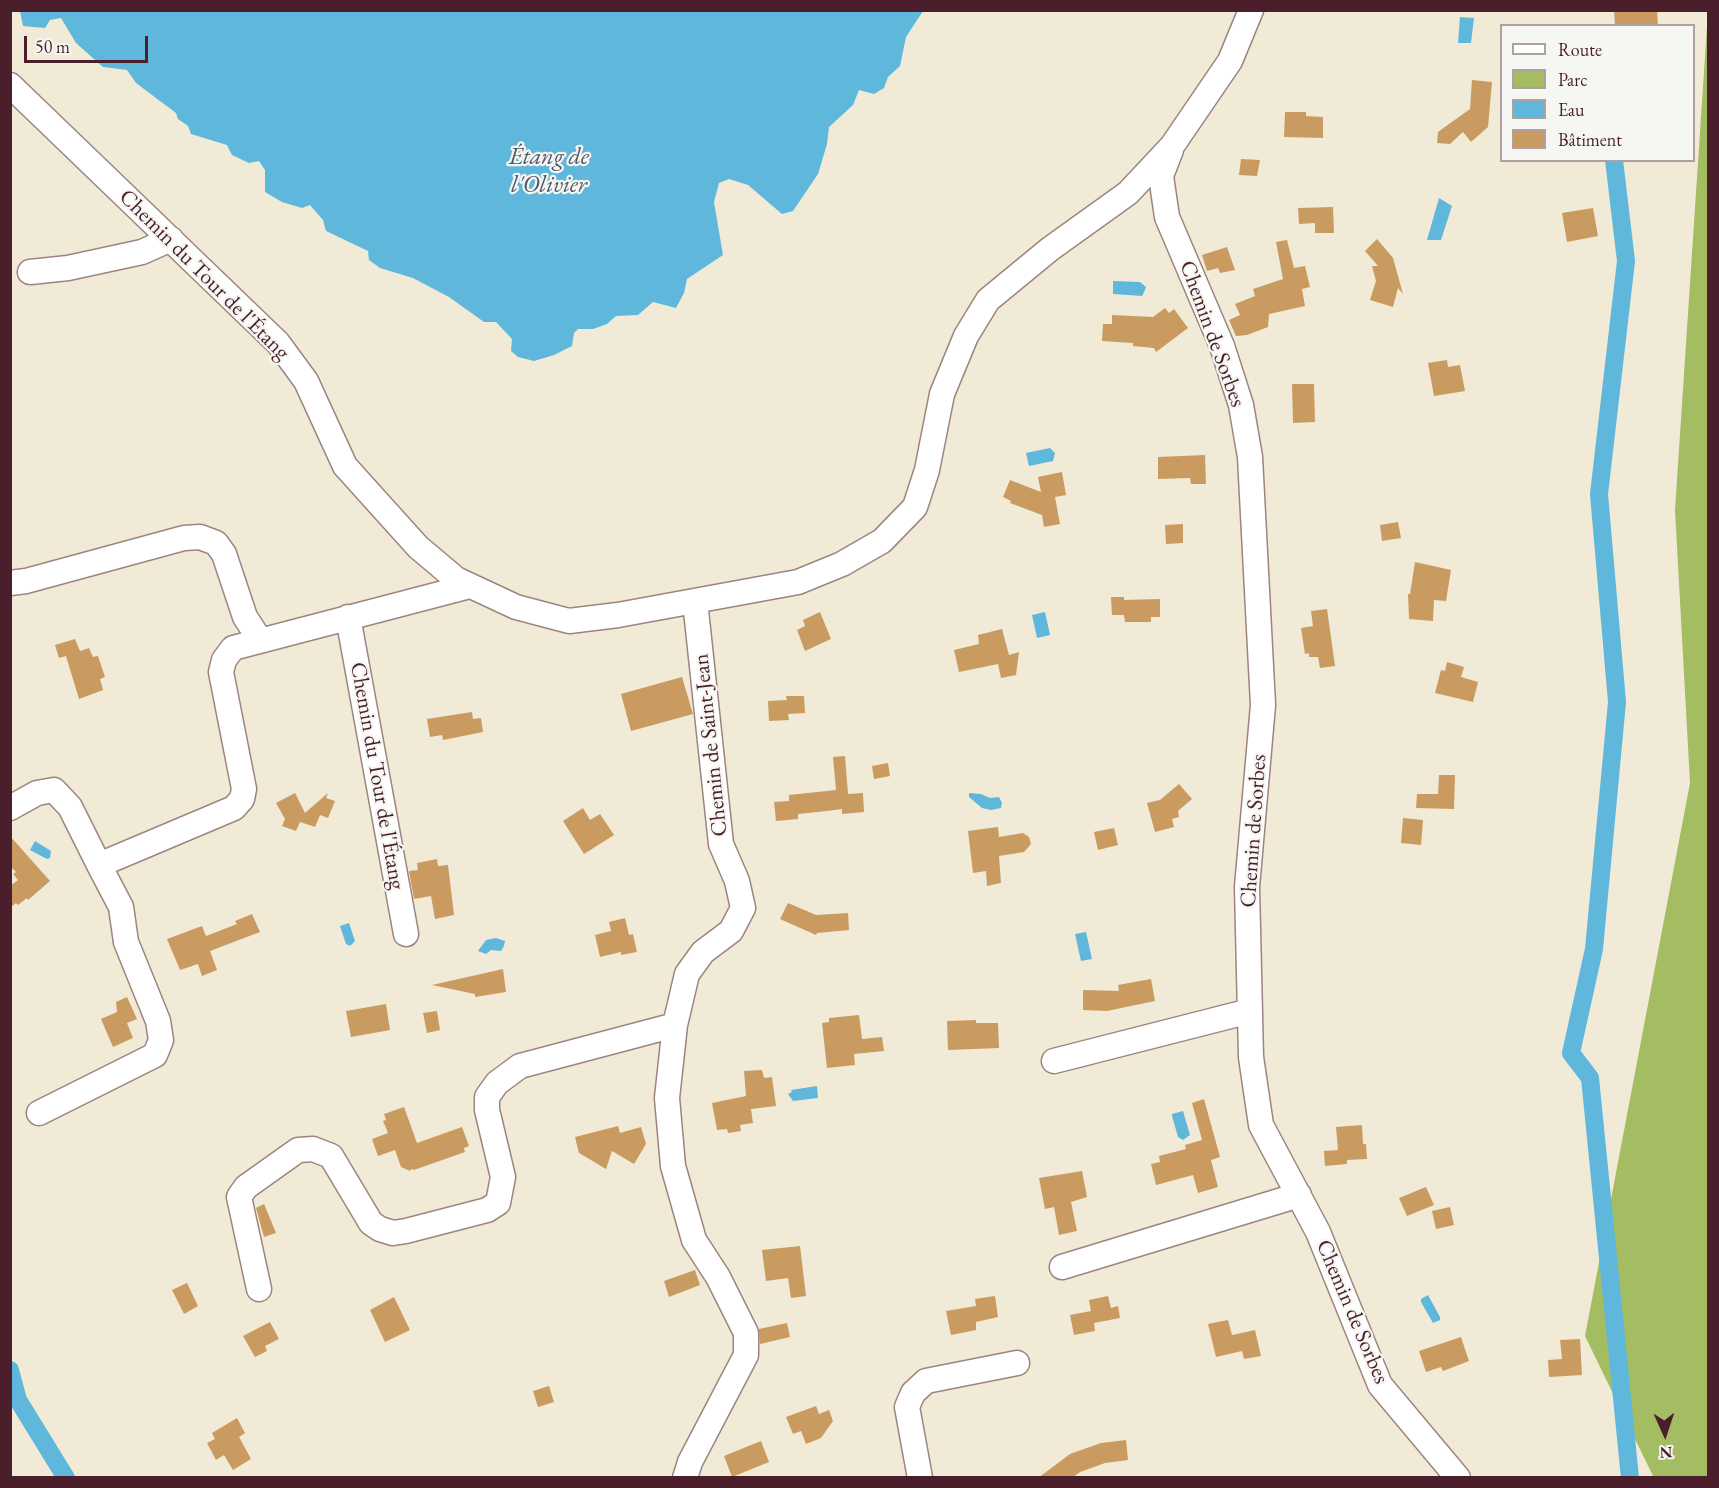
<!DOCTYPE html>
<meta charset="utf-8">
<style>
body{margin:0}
#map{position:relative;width:1719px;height:1488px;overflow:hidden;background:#f1ead6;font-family:"EB Garamond",serif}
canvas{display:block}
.frame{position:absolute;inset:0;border:12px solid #4a1f2b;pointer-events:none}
.legend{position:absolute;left:1500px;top:24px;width:195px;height:138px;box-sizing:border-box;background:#f6f6f2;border:2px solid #b1a0a2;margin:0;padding:8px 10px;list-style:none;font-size:18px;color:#4a1f2b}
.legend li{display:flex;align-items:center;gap:12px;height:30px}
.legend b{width:30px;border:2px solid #b1a0a2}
.north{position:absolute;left:1635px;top:1404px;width:60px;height:60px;-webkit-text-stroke:4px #f6f6f2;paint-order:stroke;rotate:177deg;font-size:16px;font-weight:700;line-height:24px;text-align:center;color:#4a1f2b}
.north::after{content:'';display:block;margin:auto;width:21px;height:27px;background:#4a1f2b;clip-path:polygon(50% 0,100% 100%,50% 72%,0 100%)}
.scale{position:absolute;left:24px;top:36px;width:124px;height:27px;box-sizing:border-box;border:3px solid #4a1f2b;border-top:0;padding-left:8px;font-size:18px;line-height:21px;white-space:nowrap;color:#4a1f2b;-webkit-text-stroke:4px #f6f6f2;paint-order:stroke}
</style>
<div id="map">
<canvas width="1719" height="1488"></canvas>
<div class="frame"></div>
<ul class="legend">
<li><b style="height:8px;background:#fff"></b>Route</li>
<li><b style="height:16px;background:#a4bd63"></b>Parc</li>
<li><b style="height:16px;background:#5fb8dc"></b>Eau</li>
<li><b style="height:16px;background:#ca9b60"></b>Bâtiment</li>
</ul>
<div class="north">N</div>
<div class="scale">50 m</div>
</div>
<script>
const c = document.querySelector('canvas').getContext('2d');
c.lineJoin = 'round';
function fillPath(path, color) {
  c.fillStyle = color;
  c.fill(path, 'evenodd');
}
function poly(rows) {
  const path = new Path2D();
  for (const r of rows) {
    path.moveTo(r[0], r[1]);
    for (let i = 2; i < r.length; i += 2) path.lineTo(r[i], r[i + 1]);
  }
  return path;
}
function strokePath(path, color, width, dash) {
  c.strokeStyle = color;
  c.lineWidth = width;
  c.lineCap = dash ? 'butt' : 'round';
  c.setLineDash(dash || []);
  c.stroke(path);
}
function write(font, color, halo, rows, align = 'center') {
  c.font = font + ' "EB Garamond",serif';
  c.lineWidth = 4.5;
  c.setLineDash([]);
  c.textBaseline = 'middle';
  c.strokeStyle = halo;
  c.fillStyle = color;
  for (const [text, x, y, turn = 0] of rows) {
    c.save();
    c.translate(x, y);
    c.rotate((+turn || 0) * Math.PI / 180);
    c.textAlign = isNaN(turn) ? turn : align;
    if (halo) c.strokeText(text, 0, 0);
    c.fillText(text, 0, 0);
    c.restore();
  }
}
const green = poly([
 [1708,11,1708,1477,1654,1478,1585,1336,1690,783,1675,510]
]);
const water = poly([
 [20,11,20,10,923,11,906,37,900,66,888,77,884,88,874,94,859,90,853,105,829,127,827,144,818,174,793,211,782,214,748,185,729,179,719,183,714,202,723,255,687,279,684,293,676,308,653,302,638,315,616,316,607,324,593,329,578,329,574,333,572,346,554,355,534,361,518,357,511,351,512,339,496,322,484,322,449,297,413,278,380,268,369,260,368,251,326,231,323,220,310,205,302,208,282,202,265,192,265,170,259,161,249,163,232,155,227,145,191,134,188,126,178,119,176,113,136,83,127,70,103,67,76,43,61,18,50,20,45,28,23,26],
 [1460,17,1474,18,1471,43,1458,43],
 [1439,198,1452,206,1441,240,1427,240],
 [1113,281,1140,282,1146,287,1145,290,1142,296,1113,294],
 [1050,448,1055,453,1053,461,1029,466,1026,453],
 [1045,612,1050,635,1037,638,1032,615],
 [969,793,981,794,990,798,999,797,1002,803,1001,808,991,810,982,808,969,797],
 [35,841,51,851,50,858,47,859,30,850],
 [349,923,355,941,350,946,346,944,340,926],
 [1086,932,1092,959,1081,961,1075,934],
 [496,938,505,941,504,946,501,951,491,950,486,954,478,951,486,940],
 [817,1086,818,1098,793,1101,788,1094,792,1092,791,1090],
 [1183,1111,1190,1135,1183,1140,1178,1137,1172,1116,1172,1114],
 [1428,1295,1440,1317,1440,1320,1433,1323,1421,1302,1421,1299]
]);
const canal = poly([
 [1614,160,1626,261,1599,494,1617,702,1594,949,1571,1053,1590,1078,1630,1478],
 [10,1370,18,1400,66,1478]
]);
const building = poly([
 [1614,10,1657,10,1658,26,1615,26],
 [1472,80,1492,82,1488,127,1471,142,1463,132,1450,144,1437,143,1438,132,1470,109],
 [1285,112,1306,112,1306,116,1323,117,1323,138,1284,137],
 [1241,159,1260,160,1257,176,1239,175],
 [1333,207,1334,233,1315,233,1315,223,1299,224,1298,208],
 [1593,208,1598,236,1567,242,1562,213],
 [1377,239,1393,258,1403,294,1398,288,1393,307,1370,300,1376,281,1372,266,1378,266,1365,251],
 [1287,240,1294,268,1305,266,1310,287,1302,289,1305,306,1269,314,1268,327,1247,335,1236,336,1229,320,1240,315,1235,304,1255,296,1253,289,1283,279,1276,242],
 [1227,247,1235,270,1220,273,1218,268,1207,271,1202,255],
 [1165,308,1169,313,1174,309,1188,328,1156,352,1154,348,1133,346,1133,343,1102,341,1103,324,1112,324,1112,315,1153,317],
 [1447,360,1448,367,1460,365,1465,391,1434,396,1428,363],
 [1292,384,1314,384,1315,422,1293,423],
 [1205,455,1206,484,1191,484,1190,478,1158,479,1158,457],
 [1062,472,1066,495,1055,497,1060,524,1044,527,1042,515,1010,503,1011,501,1003,497,1010,480,1041,492,1038,477],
 [1398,522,1401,538,1382,541,1380,525],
 [1183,524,1183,543,1166,544,1165,525],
 [1415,562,1451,570,1446,601,1434,600,1433,621,1409,619,1408,594,1410,594],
 [1111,597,1124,597,1124,600,1160,599,1160,617,1151,617,1151,622,1125,622,1124,615,1112,615],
 [1327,609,1335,666,1320,668,1318,657,1309,657,1309,653,1305,654,1301,628,1313,626,1311,611],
 [820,612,831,639,805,651,797,630,805,626,803,620],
 [1002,629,1009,655,1019,652,1016,675,1001,678,998,664,959,672,954,650,979,644,978,635],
 [75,639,80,651,89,648,93,657,98,656,105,677,100,679,103,690,79,699,66,656,59,658,55,645],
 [1447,662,1464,667,1461,677,1478,682,1473,702,1435,693,1441,670,1445,671],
 [682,677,693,714,631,731,621,694],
 [786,696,804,696,805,713,788,714,789,720,769,721,768,701,787,700],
 [472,712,473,719,481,718,483,732,443,740,442,735,430,737,427,719],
 [845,756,848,794,863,793,864,812,842,814,842,809,827,811,798,814,798,819,776,821,774,802,789,801,789,795,836,790,833,757],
 [888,763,890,776,874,779,872,766],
 [1439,775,1455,775,1454,809,1416,808,1417,794,1438,794],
 [1179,784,1192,799,1178,811,1179,817,1172,819,1174,827,1155,832,1147,803,1160,800],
 [295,793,305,813,328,793,326,798,335,801,328,818,320,815,315,827,300,822,296,831,282,826,285,819,276,803],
 [583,808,590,820,600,814,614,835,584,854,563,821],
 [1403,818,1423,820,1421,845,1401,843],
 [998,827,999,837,1023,833,1029,837,1031,844,1024,852,999,856,1001,883,987,886,986,871,973,873,968,831],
 [1114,828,1118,845,1098,850,1094,832],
 [10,836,50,881,28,900,27,898,18,905,16,903,10,908,10,886,18,880,13,874,16,872,10,866],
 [437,859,438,866,448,865,454,915,435,919,431,896,414,899,409,871,418,870,417,863],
 [788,903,816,915,848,913,849,930,817,933,816,935,780,919],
 [252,914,260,932,210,951,217,970,202,976,198,964,180,970,167,939,202,926,206,936,237,924,235,921],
 [625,918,629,935,633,934,637,952,621,955,621,952,600,957,595,935,611,931,609,922],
 [503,969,506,992,475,997,475,994,432,985],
 [1151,979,1155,1001,1107,1011,1083,1010,1083,990,1119,991,1118,985],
 [127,997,137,1019,127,1023,133,1038,113,1047,101,1019,117,1012,116,1002],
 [386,1004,390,1030,351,1037,346,1011],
 [437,1011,440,1030,427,1033,423,1013],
 [859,1015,862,1039,882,1037,884,1051,854,1054,855,1065,827,1068,822,1023,829,1022,829,1018],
 [976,1020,976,1023,998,1023,999,1048,948,1050,947,1021],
 [762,1070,764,1078,772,1077,776,1106,751,1109,753,1123,740,1125,741,1131,728,1133,727,1129,717,1130,712,1103,746,1096,744,1071],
 [1204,1099,1220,1157,1211,1160,1218,1187,1198,1193,1193,1175,1156,1185,1151,1164,1160,1162,1159,1156,1186,1149,1185,1145,1202,1140,1192,1103],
 [404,1107,417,1143,462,1127,469,1146,464,1148,465,1152,414,1170,411,1169,410,1171,401,1167,395,1150,378,1156,372,1139,388,1133,383,1121,386,1120,384,1114],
 [1362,1125,1363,1144,1366,1144,1367,1159,1347,1160,1347,1164,1325,1166,1324,1151,1338,1150,1336,1127],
 [618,1126,620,1133,641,1127,646,1144,634,1164,612,1151,606,1169,579,1153,575,1137],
 [1082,1171,1087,1197,1071,1202,1077,1231,1059,1235,1054,1207,1045,1209,1039,1178],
 [1426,1187,1434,1205,1407,1216,1399,1198],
 [264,1204,276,1233,264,1237,256,1208],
 [1450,1207,1454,1225,1436,1229,1432,1211],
 [800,1246,806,1296,791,1298,788,1278,766,1281,762,1250],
 [695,1270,700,1285,669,1297,664,1281],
 [187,1283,198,1306,184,1314,172,1290],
 [995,1296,998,1317,976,1322,976,1330,951,1335,946,1311,976,1306,975,1299],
 [1108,1296,1111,1308,1118,1306,1120,1318,1094,1323,1095,1331,1074,1335,1070,1315,1091,1311,1089,1300],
 [394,1297,410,1330,385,1342,370,1310],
 [1228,1320,1232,1335,1255,1330,1261,1356,1244,1359,1242,1351,1216,1357,1208,1324],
 [270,1322,279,1339,265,1346,267,1351,255,1357,243,1336],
 [787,1323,790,1337,760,1344,759,1329],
 [1461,1337,1469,1361,1443,1371,1441,1367,1426,1372,1419,1351],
 [1580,1339,1582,1375,1549,1377,1548,1360,1562,1359,1560,1340],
 [549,1386,554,1402,538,1407,533,1391],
 [816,1406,819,1414,829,1410,833,1421,821,1438,806,1444,801,1431,793,1434,786,1417],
 [237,1418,245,1433,239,1437,251,1459,233,1470,224,1455,216,1460,207,1443,215,1439,212,1433],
 [1126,1440,1128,1460,1105,1463,1080,1472,1072,1478,1038,1478,1070,1454,1101,1443],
 [761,1441,769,1462,732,1477,724,1456]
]);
const minor = poly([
 [10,85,278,343,306,381,345,466,418,547,456,579,516,607,569,621,618,615,798,582,842,564,882,541,915,507,927,470,942,394,966,336,988,300,1050,249,1128,193,1172,146,1230,61,1251,10],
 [1171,150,1161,176,1167,217,1222,346,1241,405,1250,457,1263,705,1247,887,1251,1057,1261,1125,1318,1232,1380,1385,1458,1478],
 [30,272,68,268,142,252,171,239],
 [10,583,26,581,184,538,200,537,216,543,224,554,245,617,260,640],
 [348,617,406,934],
 [10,808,37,793,54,790,70,807,99,865,234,808,242,799,244,789,221,672,224,660,233,648,470,586],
 [1054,1061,1250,1011],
 [39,1113,155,1055,161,1040,158,1021,126,942,121,907,99,865],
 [1062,1267,1299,1195],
 [259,1289,239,1197,246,1187,298,1150,313,1149,331,1156,371,1223,380,1229,393,1233,406,1231,487,1210,498,1203,503,1177,487,1110,487,1097,497,1083,520,1066,675,1025],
 [685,1478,690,1462,746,1355,746,1333,718,1277,694,1240,673,1166,667,1098,675,1025,687,974,703,952,731,931,743,908,737,881,721,844,695,601],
 [920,1478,907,1407,913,1393,926,1381,1017,1363]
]);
const streetNames = [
 ["Chemin du Tour de l'Étang",204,275,45],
 ["Chemin de Sorbes",1212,334,70],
 ["Chemin de Saint-Jean",711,745,-96],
 ["Chemin du Tour de l'Étang",377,776,80],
 ["Chemin de Sorbes",1254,831,-86],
 ["Chemin de Sorbes",1352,1312,67]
];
const waterNames = [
 ["Étang de",549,157],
 ["l'Olivier",549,185]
];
fillPath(green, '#a4bd63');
fillPath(water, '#5fb8dc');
strokePath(canal, '#5fb8dc', 18);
fillPath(building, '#ca9b60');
strokePath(minor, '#9e8480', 27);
strokePath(minor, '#fff', 24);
write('22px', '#4a1f2b', '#f6f6f2', streetNames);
write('italic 24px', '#515569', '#f6f6f2', waterNames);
</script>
